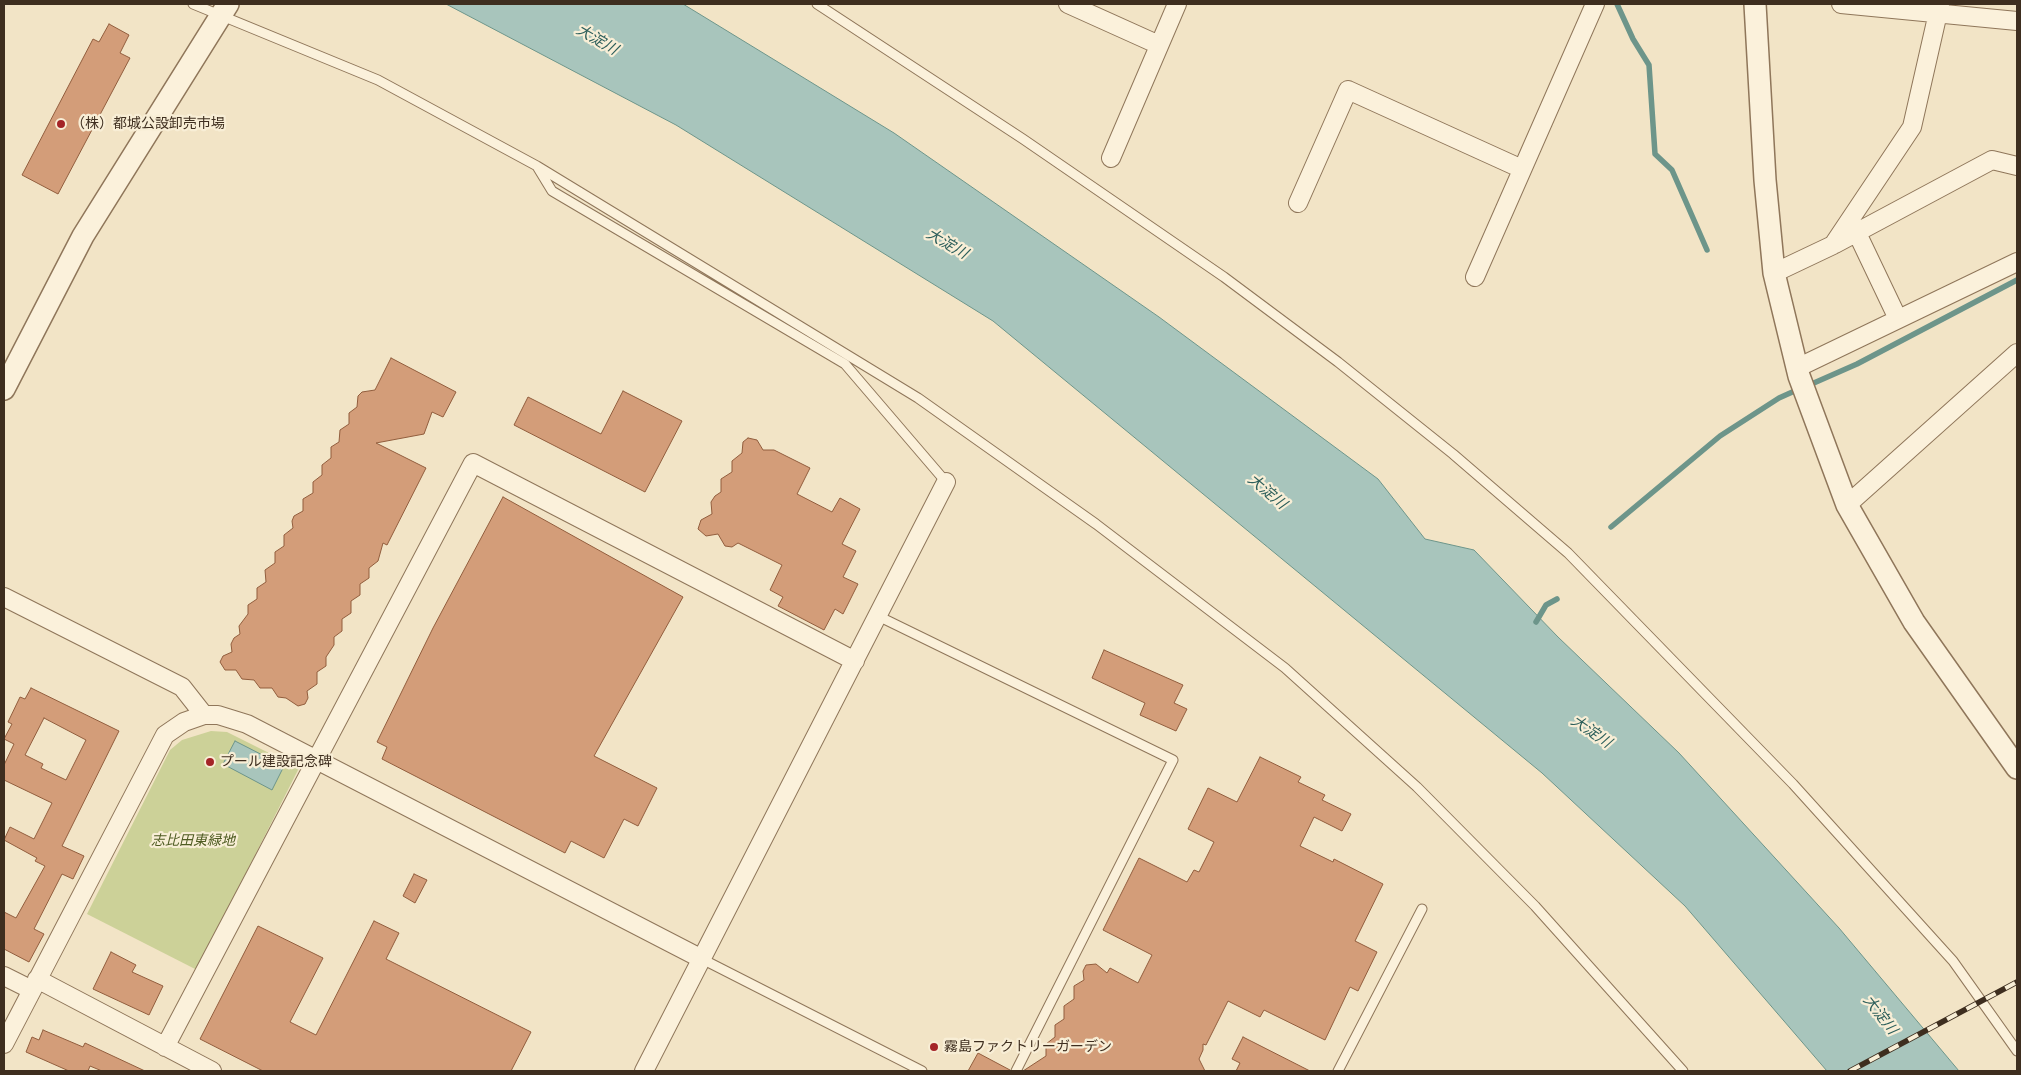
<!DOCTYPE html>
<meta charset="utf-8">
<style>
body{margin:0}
#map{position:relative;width:2021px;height:1075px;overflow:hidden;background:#f2e4c6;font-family:Lora,serif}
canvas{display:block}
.frame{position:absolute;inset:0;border:5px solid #3e2e1f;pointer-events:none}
</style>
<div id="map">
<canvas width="2021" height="1075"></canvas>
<div class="frame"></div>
</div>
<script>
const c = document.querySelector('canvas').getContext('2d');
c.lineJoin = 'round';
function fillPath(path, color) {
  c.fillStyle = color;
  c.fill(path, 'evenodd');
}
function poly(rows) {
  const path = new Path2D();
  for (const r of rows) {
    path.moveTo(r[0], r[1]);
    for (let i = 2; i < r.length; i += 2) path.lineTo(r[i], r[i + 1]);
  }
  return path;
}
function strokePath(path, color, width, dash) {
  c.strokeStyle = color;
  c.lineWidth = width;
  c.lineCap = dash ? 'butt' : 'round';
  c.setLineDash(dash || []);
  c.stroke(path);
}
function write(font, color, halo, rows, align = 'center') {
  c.font = font + ' Lora,"Noto Sans JP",serif';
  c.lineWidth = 4.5;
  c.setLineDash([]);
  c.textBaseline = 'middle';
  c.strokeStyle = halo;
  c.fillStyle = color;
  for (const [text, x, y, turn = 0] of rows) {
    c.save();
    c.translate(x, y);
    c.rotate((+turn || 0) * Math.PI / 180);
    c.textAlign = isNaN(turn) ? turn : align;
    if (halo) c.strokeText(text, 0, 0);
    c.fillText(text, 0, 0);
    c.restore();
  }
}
const green = poly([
 [211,731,227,732,299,768,197,970,87,914,170,750,182,740]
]);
const water = poly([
 [446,4,683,4,894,133,1159,317,1378,479,1425,539,1474,550,1558,637,1679,753,1839,928,1959,1071,1827,1071,1685,906,1542,773,993,321,676,125,446,4],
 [235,741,284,766,272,790,223,764,235,741]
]);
const stream = poly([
 [1617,4,1633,39,1649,65,1655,154,1672,170,1707,250],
 [1807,386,1857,364,2017,280],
 [1611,527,1720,436,1779,398,1799,389],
 [1536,622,1546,605,1557,599]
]);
const building = poly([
 [109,24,129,35,120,53,130,58,58,194,22,175,93,39,99,42,109,24],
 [391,358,456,392,443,417,432,412,424,434,376,443,426,468,387,545,383,543,378,561,369,568,369,578,360,584,360,595,351,601,351,613,342,619,342,631,334,637,334,645,326,657,326,666,317,672,317,684,307,691,308,698,305,704,298,706,286,698,278,697,272,688,260,688,254,680,242,679,236,670,225,670,220,662,223,656,232,652,231,644,234,638,240,634,239,626,248,614,248,605,257,599,257,588,266,582,265,570,275,563,275,552,284,546,284,535,293,528,292,521,294,516,303,511,303,499,313,493,313,482,322,475,322,465,331,458,331,447,339,442,340,430,349,424,349,413,357,407,358,396,362,392,375,390,391,358],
 [623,391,682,421,645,492,514,425,528,397,601,434,623,391],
 [748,438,757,440,763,450,774,450,810,468,797,494,832,512,840,498,860,509,842,544,856,551,843,577,858,584,843,614,835,609,824,630,778,606,783,597,770,590,782,565,738,543,732,547,725,546,718,534,706,536,698,529,701,520,712,514,711,502,715,496,721,492,721,479,732,472,732,461,742,453,743,442,748,438],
 [503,497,683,597,594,756,657,788,638,826,624,819,604,858,571,841,565,853,382,759,387,747,377,742,433,628,503,497],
 [1104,650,1183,685,1174,703,1187,709,1176,731,1140,715,1145,703,1092,678,1104,650],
 [31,688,119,731,62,846,84,856,73,879,62,874,34,929,44,934,29,962,4,949,4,912,16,918,45,866,35,861,37,858,4,840,10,827,34,839,52,803,4,780,4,765,14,744,4,739,12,724,8,722,20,697,25,699,31,688],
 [44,718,86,740,66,780,41,768,43,764,25,755,44,718],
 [1260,757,1301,777,1298,782,1325,795,1322,800,1351,814,1342,831,1314,817,1300,846,1333,862,1334,859,1383,884,1355,941,1377,952,1358,991,1350,987,1325,1040,1264,1010,1260,1017,1228,1001,1206,1045,1203,1044,1203,1050,1199,1059,1205,1071,1023,1071,1046,1056,1046,1044,1055,1037,1055,1025,1064,1019,1064,1006,1074,999,1074,986,1084,980,1083,971,1086,965,1096,964,1107,973,1110,968,1138,983,1152,955,1103,930,1139,858,1187,882,1194,870,1199,872,1214,842,1188,829,1208,788,1237,802,1260,757],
 [414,874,427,880,415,903,403,896,414,874],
 [374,921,399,933,386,959,531,1032,511,1071,263,1071,200,1039,258,926,323,958,290,1022,316,1035,374,921],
 [111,952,136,965,132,972,163,986,149,1015,93,989,111,952],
 [43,1030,83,1047,85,1043,145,1071,102,1071,90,1066,88,1071,69,1071,26,1052,32,1037,39,1040,43,1030],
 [1243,1037,1310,1071,1236,1071,1240,1063,1232,1059,1243,1037],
 [978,1053,1010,1070,1010,1071,968,1071,978,1053]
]);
const service = poly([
 [193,4,378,80,537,166,918,398,1096,524,1285,668,1417,787,1535,906,1683,1071],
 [817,4,1023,139,1224,277,1338,362,1453,454,1568,553,1793,784,1953,961,2017,1051],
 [538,168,552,191,845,364,946,482],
 [878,616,1173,760,1016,1071],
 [702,959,922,1071],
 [1338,1071,1422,909]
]);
const minor = poly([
 [1068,4,1159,45],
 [1841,4,2017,21],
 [1111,158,1177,4],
 [1298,203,1348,90,1522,169],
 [1857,233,1898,319],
 [1835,244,1992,160,2017,166],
 [1774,273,1833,245,1912,127,1940,4],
 [1475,277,1595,4],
 [1797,368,2017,262],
 [1847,505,2017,353],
 [4,597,182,687,204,715],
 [4,976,32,990],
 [37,979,212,1071],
 [4,1044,165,735,184,722,204,715,218,715,247,724,702,959],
 [165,1047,473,463,855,661],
 [644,1071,946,482]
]);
const tertiary = poly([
 [1755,4,1765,180,1774,273,1799,376,1847,505,1914,622,2017,768],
 [4,389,83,236,228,4]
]);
const rail = poly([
 [1850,1071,2017,982]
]);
const markers = [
 [61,124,5,"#a42427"],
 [210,762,5,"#a42427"],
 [934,1047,5,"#a42427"]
];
const poiNames = [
 ["（株）都城公設卸売市場",71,124],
 ["プール建設記念碑",220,762],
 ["霧島ファクトリーガーデン",944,1047]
];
const parkNames = [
 ["志比田東緑地",193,841]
];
const waterNames = [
 ["大淀川",597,40,30],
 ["大淀川",947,244,30],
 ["大淀川",1267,492,40],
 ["大淀川",1591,732,34],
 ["大淀川",1880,1015,52]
];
fillPath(green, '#ccd198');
fillPath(water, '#a8c5bc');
strokePath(water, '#6d958a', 1);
strokePath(stream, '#6d958a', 5.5);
fillPath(building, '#d39d79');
strokePath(building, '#915d3d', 1);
strokePath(service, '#8f765a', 11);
strokePath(minor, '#8f765a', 20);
strokePath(tertiary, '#8f765a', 24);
strokePath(service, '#fbf1db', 9);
strokePath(minor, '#fbf1db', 18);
strokePath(tertiary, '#fbf1db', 21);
strokePath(rail, '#3e2e1f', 5.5);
strokePath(rail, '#f8eed6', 4, [11]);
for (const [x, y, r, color] of markers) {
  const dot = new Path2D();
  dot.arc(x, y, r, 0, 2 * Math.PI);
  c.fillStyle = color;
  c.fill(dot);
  strokePath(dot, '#f8eed6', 2);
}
write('14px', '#3e2e1f', '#f8eed6', poiNames, 'left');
write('italic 14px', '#4f5c23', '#f8eed6', parkNames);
write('italic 15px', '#2d5f5b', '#f8eed6', waterNames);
</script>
